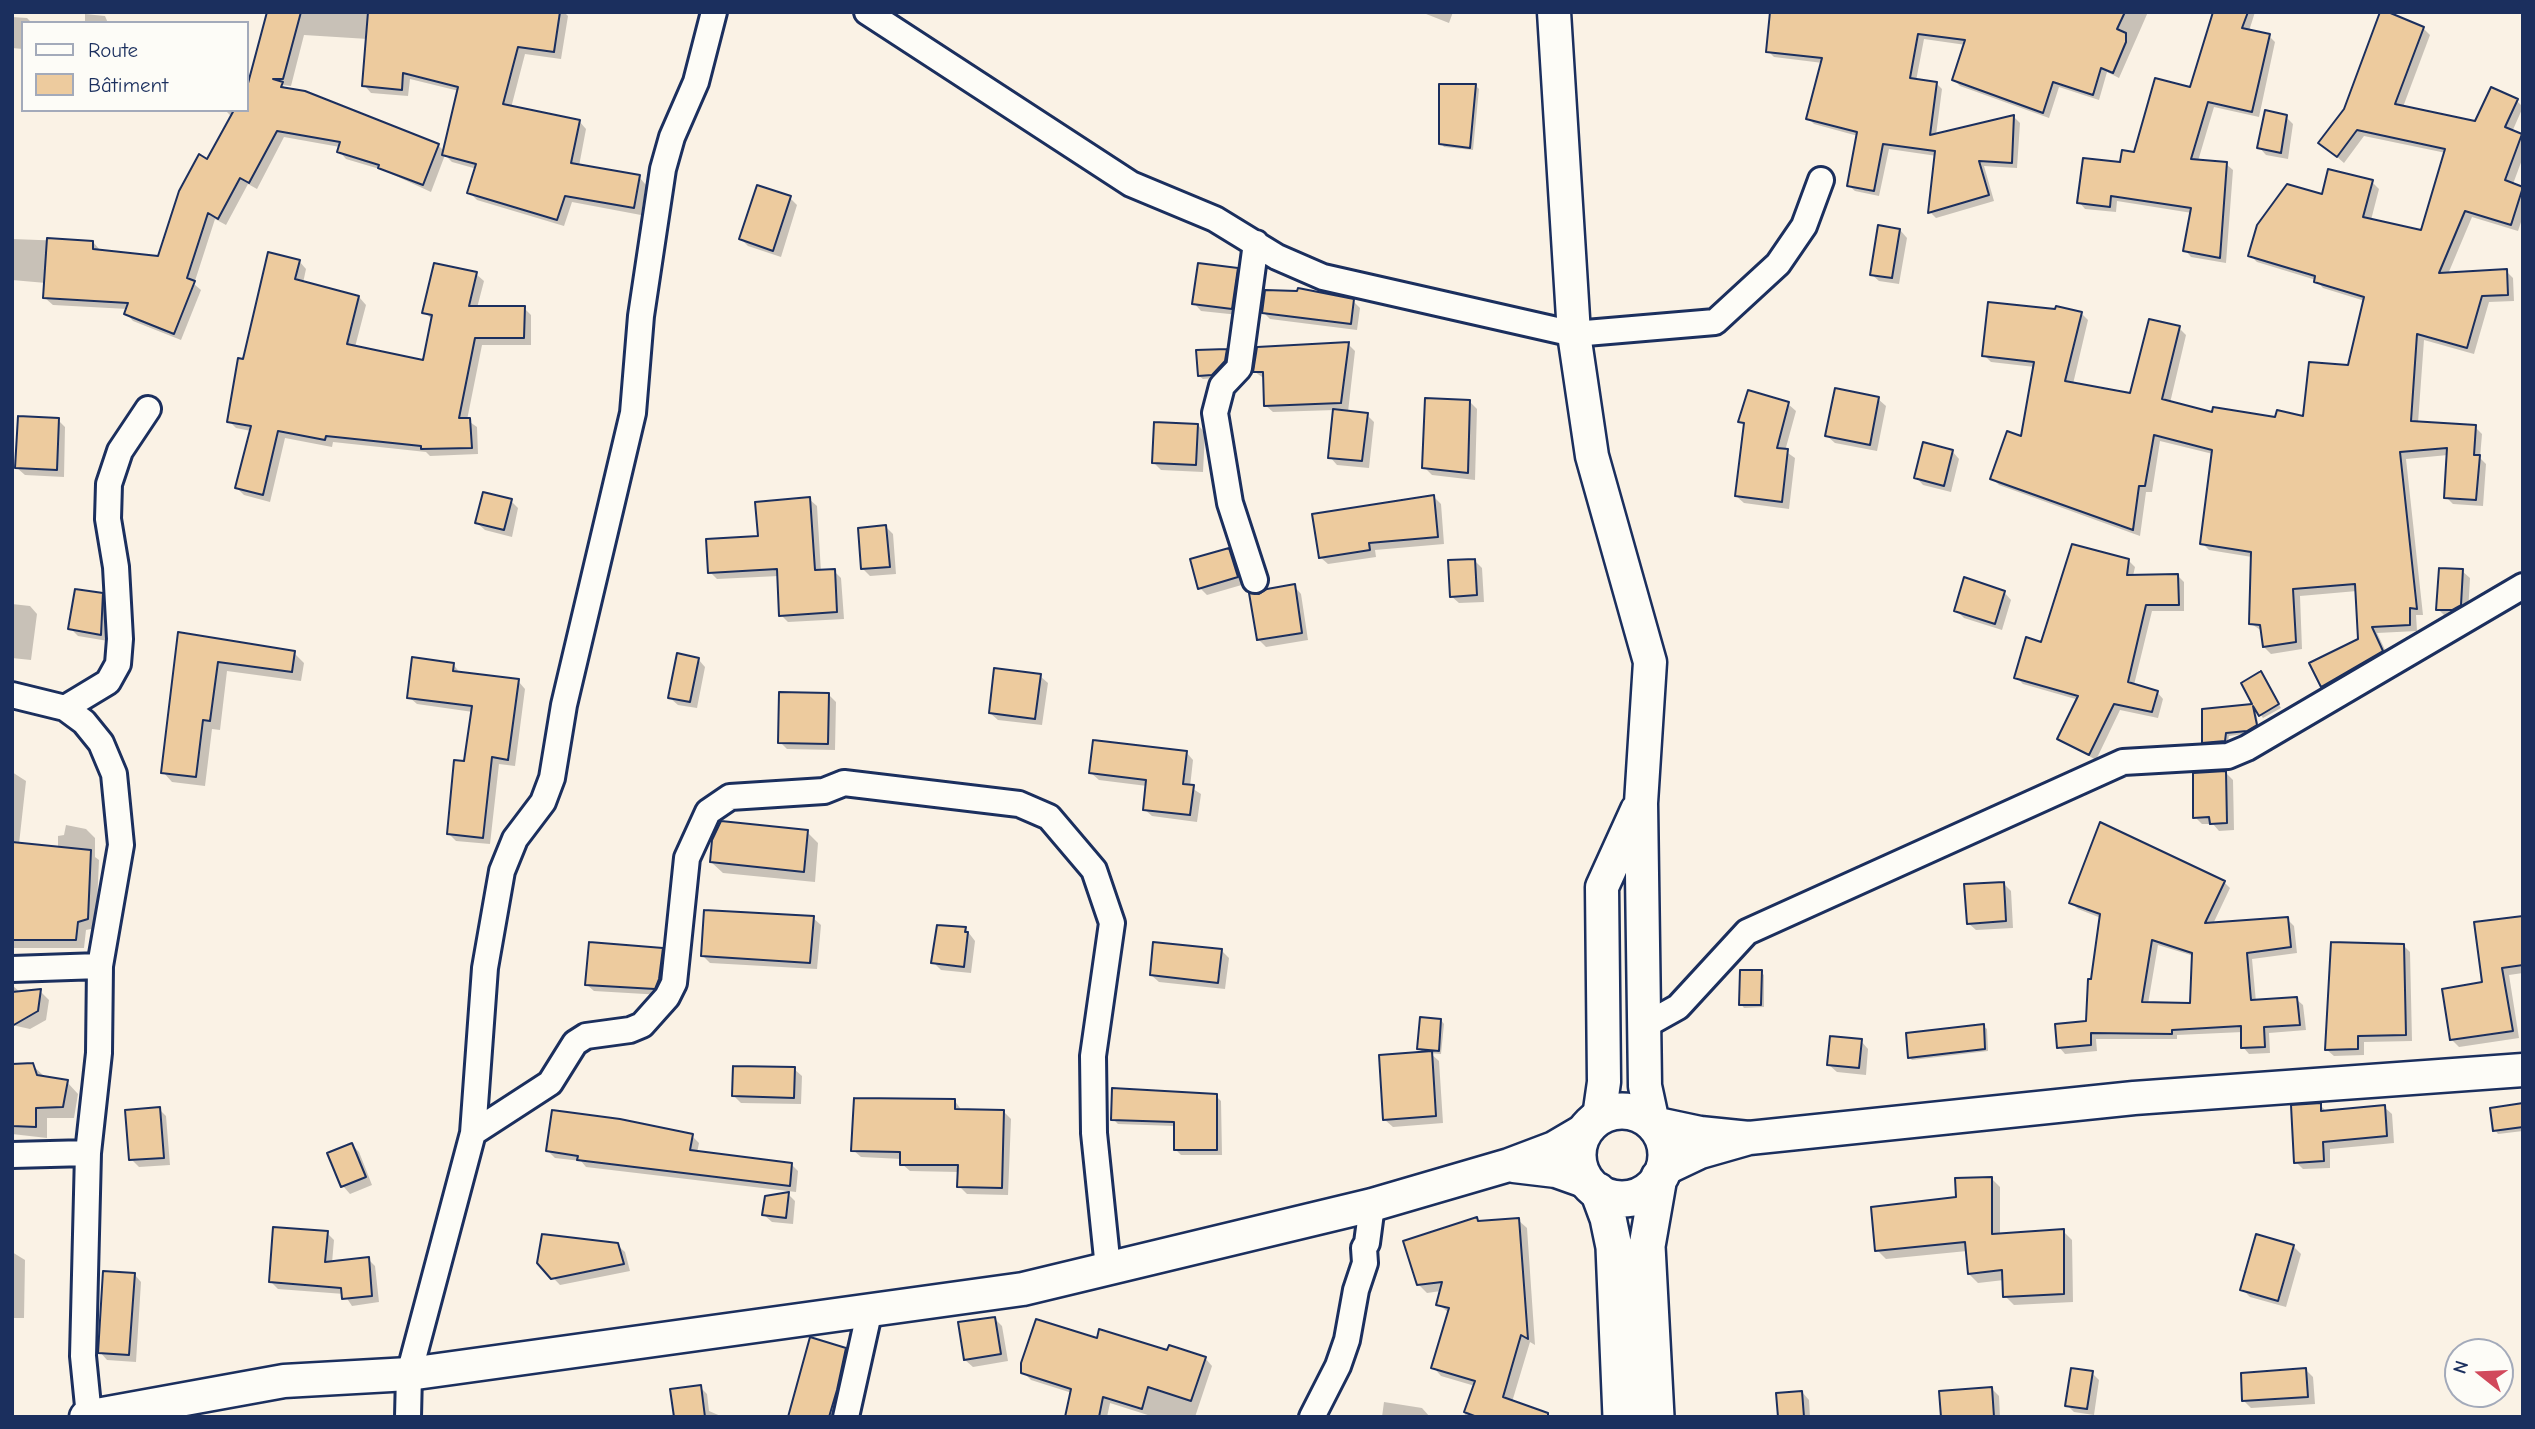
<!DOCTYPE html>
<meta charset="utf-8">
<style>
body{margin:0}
#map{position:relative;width:2535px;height:1429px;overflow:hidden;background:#faf2e5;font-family:"Comic Neue",sans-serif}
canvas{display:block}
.frame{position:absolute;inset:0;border:14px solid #1b2f5e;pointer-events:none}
.legend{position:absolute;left:21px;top:21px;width:228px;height:91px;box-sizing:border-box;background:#fdfcf7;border:2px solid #a3aaba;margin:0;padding:9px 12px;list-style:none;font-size:21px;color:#1b2f5e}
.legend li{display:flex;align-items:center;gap:14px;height:35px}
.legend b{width:35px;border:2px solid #a3aaba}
.north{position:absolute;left:2444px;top:1338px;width:70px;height:70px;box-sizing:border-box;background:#fdfcf7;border:2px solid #a3aaba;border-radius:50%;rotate:288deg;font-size:19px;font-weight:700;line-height:28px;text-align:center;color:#1b2f5e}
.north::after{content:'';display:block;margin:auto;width:24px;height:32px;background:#d1495b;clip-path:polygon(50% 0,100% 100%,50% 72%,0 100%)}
</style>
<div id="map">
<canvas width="2535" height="1429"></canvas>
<div class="frame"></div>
<ul class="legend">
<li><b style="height:9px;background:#fdfcf7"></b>Route</li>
<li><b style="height:19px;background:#edcb9e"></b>Bâtiment</li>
</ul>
<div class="north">N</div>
</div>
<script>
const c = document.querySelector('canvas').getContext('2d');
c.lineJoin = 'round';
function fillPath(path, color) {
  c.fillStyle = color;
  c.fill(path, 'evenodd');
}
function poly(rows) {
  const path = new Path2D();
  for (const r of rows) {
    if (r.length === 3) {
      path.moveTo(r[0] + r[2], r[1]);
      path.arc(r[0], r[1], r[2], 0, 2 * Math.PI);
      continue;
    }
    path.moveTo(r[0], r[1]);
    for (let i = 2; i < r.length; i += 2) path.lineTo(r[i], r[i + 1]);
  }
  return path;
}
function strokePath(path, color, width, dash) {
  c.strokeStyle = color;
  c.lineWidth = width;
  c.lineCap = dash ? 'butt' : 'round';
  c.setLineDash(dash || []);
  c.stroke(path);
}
const shadow = poly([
 [269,12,564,12,568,16,561,59,525,54,511,108,579,121,586,129,579,166,639,177,646,185,641,215,572,202,564,226,477,200,469,192,477,169,452,162,445,155,431,192,383,170,346,159,339,151,340,147,284,137,257,189,248,184,226,225,215,219,194,284,201,290,181,340,133,321,126,313,128,309,53,305,45,298,46,283,12,280,12,239,93,242,100,250,159,258,232,117,225,110,247,110,247,78,251,79],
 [304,35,368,39,364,85,371,93,408,96,410,79,459,91,445,152,438,145,288,90,282,85,291,86],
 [1421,12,1453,12,1449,23],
 [2096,12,2148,12,2119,78,2107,72,2099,100,2059,87,2049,118,1960,86,1954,80,1966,45,1924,39,1916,81,1936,83,1942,89,1936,135,2014,117,2020,123,2017,168,1984,166,1994,201,1936,218,1930,212,1937,156,1889,149,1879,196,1855,191,1848,185,1858,136,1814,124,1808,118,1823,63,1774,57,1768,51],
 [2216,12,2255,12,2249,31,2269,36,2275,42,2259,117,2214,107,2198,161,2226,164,2233,170,2226,263,2191,257,2185,250,2192,213,2117,201,2116,212,2085,209,2079,202,2136,154,2191,89],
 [85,14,105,16,108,23,85,23],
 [12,17,27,18,30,21,23,23,23,49,12,48],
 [2423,28,2430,35,2403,107,2476,123,2517,101,2523,107,2512,132,2523,137,2523,157,2513,184,2523,187,2523,216,2518,231,2472,217,2448,274,2506,271,2513,278,2514,301,2489,302,2474,354,2424,340,2418,423,2475,427,2482,434,2480,458,2486,464,2483,506,2453,504,2446,497,2448,455,2406,459,2423,615,2416,615,2417,631,2377,633,2389,658,2329,693,2312,664,2359,640,2357,591,2300,596,2302,649,2271,654,2264,647,2262,631,2250,623,2252,557,2209,550,2202,543,2213,454,2160,441,2152,492,2146,492,2140,536,1999,485,1992,478,2022,438,2035,367,1991,362,1984,355,2081,313,2088,320,2073,384,2131,395,2179,328,2186,335,2170,403,2214,415,2304,418,2349,367,2365,301,2323,288,2316,280,2257,262,2250,255,2323,196,2372,182,2379,189,2371,220,2422,232,2446,153,2364,136,2344,163,2321,143],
 [1476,86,1479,89,1473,150,1444,147,1441,143],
 [2286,117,2293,124,2288,159,2266,155,2259,147],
 [790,198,797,205,781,257,748,246,741,239],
 [1900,230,1907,238,1899,284,1879,281,1871,274],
 [299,261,306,269,303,283,359,297,366,305,355,347,424,362,433,320,424,312,476,274,484,281,477,308,524,308,531,315,531,345,482,345,467,420,477,427,478,454,430,456,426,452,333,442,332,447,285,438,270,502,244,495,237,488,251,431,236,428,229,421,244,361],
 [1237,269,1244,277,1239,315,1201,311,1194,303],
 [1353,301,1360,308,1357,330,1270,319,1263,312],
 [1348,344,1355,351,1348,412,1367,415,1374,422,1369,468,1337,465,1330,457,1335,410,1273,412,1265,405,1265,379,1255,372],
 [1226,351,1229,354,1228,365,1215,378,1203,379,1199,376],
 [1878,399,1886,406,1877,451,1835,443,1827,436],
 [1469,401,1477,409,1475,480,1432,475,1424,467],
 [1788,404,1796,411,1785,451,1795,458,1789,509,1744,503,1736,496,1745,426,1740,421],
 [58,420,65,427,64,477,25,475,17,468],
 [1198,425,1205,433,1203,472,1161,470,1153,462],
 [1952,451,1959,459,1951,492,1923,485,1916,477],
 [1434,497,1441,504,1444,544,1375,550,1376,557,1328,564,1320,557],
 [809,499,817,506,821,572,834,571,841,578,844,619,788,622,781,615,779,576,717,579,710,572],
 [511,501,518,508,512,537,485,530,477,523],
 [886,527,893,534,896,574,870,576,862,568],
 [1228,550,1236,557,1245,584,1207,595,1200,588],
 [2128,560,2135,567,2133,576,2178,576,2184,582,2184,611,2152,611,2134,685,2157,692,2163,699,2158,718,2120,710,2096,760,2059,739,2079,700,2023,684,2016,677,2042,644],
 [1475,561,1482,568,1484,602,1459,603,1451,596],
 [2462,571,2470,578,2468,613,2460,617,2445,616,2438,609],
 [1294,586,1301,594,1308,640,1266,647,1258,639,1259,596],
 [2004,592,2011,600,2002,630,1964,618,1956,610],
 [102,595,109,603,108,641,78,636,70,628],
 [12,604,30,606,37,614,31,660,12,658],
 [179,634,294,653,304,663,301,681,227,671,220,730,212,729,205,786,172,782,163,772],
 [698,659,705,667,697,708,678,705,670,698],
 [453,664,460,673,518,681,525,689,515,766,499,764,490,844,456,841,448,833,466,763,473,712,417,704,409,697],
 [1040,676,1048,683,1042,725,998,720,990,713],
 [2264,677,2281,708,2263,718,2255,707,2259,728,2251,733,2229,736,2227,744,2207,745,2204,742,2204,710,2255,705],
 [829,695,836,702,835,750,787,749,780,742],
 [1186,752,1193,760,1190,787,1201,794,1197,822,1152,816,1144,809,1147,786,1099,780,1091,773],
 [12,772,26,781,19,844,58,849,58,836,64,835,66,825,86,829,95,838,95,857,99,860,96,928,86,930,84,948,12,948],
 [2226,773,2233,780,2234,830,2219,831,2213,824,2202,824,2195,817],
 [807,832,818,843,815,882,723,873,711,862],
 [2224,882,2230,888,2213,924,2287,919,2294,926,2297,953,2252,959,2256,1002,2296,999,2303,1005,2306,1030,2269,1033,2270,1053,2249,1054,2243,1047,2243,1032,2177,1035,2177,1039,2096,1039,2097,1051,2065,1054,2059,1047,2088,1023,2101,918,2078,909,2071,903],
 [2158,945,2194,956,2192,1005,2148,1004],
 [2003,883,2011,891,2013,928,1976,930,1968,923],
 [2523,917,2523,973,2509,975,2519,1038,2459,1047,2451,1039],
 [813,918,821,925,817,969,710,963,702,955],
 [965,928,975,941,971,973,941,970,933,962],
 [2403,945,2410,952,2412,1041,2364,1042,2364,1055,2334,1056,2327,1050],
 [662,950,669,958,662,995,594,991,586,984],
 [1222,951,1229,958,1225,989,1159,982,1151,975],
 [1761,972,1764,975,1764,1007,1744,1008,1741,1004],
 [12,985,21,993,40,991,49,1000,46,1020,30,1029,12,1025],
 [1441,1020,1444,1024,1441,1054,1430,1053,1439,1061,1443,1123,1393,1127,1385,1120,1424,1054,1419,1048],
 [1983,1026,1987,1029,1988,1051,1912,1060,1909,1057],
 [1861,1041,1868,1049,1866,1075,1837,1072,1829,1065],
 [32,1065,44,1076,67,1082,78,1094,74,1118,47,1118,47,1138,12,1134,12,1066],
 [794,1069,802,1076,801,1104,741,1103,734,1096],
 [1216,1096,1221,1101,1222,1155,1181,1155,1175,1149,1175,1126,1118,1124,1113,1119],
 [955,1101,962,1111,1003,1111,1011,1119,1008,1195,967,1194,959,1186,959,1172,910,1171,902,1164,902,1159,861,1157,853,1150],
 [2320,1105,2327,1112,2384,1107,2392,1114,2394,1143,2330,1149,2330,1168,2303,1169,2296,1162],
 [2523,1105,2523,1131,2498,1134,2495,1130],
 [159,1109,166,1116,170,1165,139,1167,131,1159],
 [692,1136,699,1143,697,1153,791,1164,798,1171,796,1192,586,1167,581,1161,555,1158,548,1151],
 [352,1145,359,1152,372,1185,350,1194,343,1186],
 [1991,1178,2000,1187,2000,1235,2063,1231,2072,1240,2073,1302,2014,1305,2005,1296,2004,1280,1978,1283,1969,1274,1967,1251,1886,1259,1877,1250],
 [788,1194,795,1201,793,1224,772,1222,764,1215],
 [1477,1219,1480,1222,1518,1220,1527,1228,1535,1345,1530,1342,1512,1402,1539,1417,1464,1417,1475,1386,1441,1376,1433,1367,1449,1313,1438,1304,1441,1291,1427,1293,1419,1285],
 [327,1233,334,1240,332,1263,368,1259,375,1266,379,1302,352,1306,344,1294,278,1289,271,1282],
 [617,1245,625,1252,630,1271,560,1285,539,1263],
 [2293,1246,2301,1254,2286,1307,2250,1297,2242,1289],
 [12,1252,25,1260,24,1318,12,1318],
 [134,1274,141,1282,136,1362,107,1360,100,1352],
 [995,1319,1002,1326,1008,1361,973,1367,965,1360],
 [1098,1341,1205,1358,1212,1366,1195,1417,1154,1417,1110,1403,1107,1417,1067,1417,1072,1393,1031,1380,1023,1372],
 [845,1349,852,1356,835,1417,790,1417],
 [2306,1370,2313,1377,2315,1404,2251,1408,2244,1401],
 [2092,1373,2099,1380,2094,1415,2074,1412,2067,1405],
 [700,1387,707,1394,709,1411,723,1417,675,1417],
 [1991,1388,1999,1396,2000,1417,1942,1417],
 [1802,1392,1809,1400,1810,1417,1780,1417],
 [1384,1402,1422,1408,1430,1417,1382,1417]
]);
const building = poly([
 [267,12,301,12,283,79,273,79,283,82,281,87,305,91,439,144,423,185,378,168,379,165,337,152,340,142,277,131,249,183,240,178,218,219,208,213,187,278,195,281,174,334,124,314,128,303,43,298,47,238,93,241,93,249,158,256,179,191,199,154,207,159,234,110,247,110,247,87,267,12],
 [368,12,560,12,554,52,518,47,503,104,580,120,571,163,640,175,634,208,565,196,557,220,467,193,476,164,442,155,458,87,403,73,402,90,362,86,368,12],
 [1770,12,2125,12,2117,29,2126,33,2126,42,2113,73,2101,68,2093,95,2053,82,2043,113,1952,80,1965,40,1918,34,1910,78,1937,82,1930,135,2014,115,2012,163,1979,161,1989,195,1928,213,1935,151,1883,144,1874,191,1847,186,1857,132,1806,119,1822,58,1766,52,1770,12],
 [2213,12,2248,12,2242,28,2270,34,2252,112,2208,102,2191,159,2227,162,2220,258,2183,251,2191,208,2111,196,2110,207,2077,203,2083,158,2120,162,2122,150,2134,152,2155,78,2190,87,2213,12],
 [2380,12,2388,12,2424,27,2395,104,2475,121,2491,87,2518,99,2505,127,2522,134,2505,180,2523,187,2511,225,2465,211,2439,273,2507,269,2508,295,2482,296,2467,348,2417,334,2411,421,2476,425,2474,455,2480,455,2476,500,2444,498,2447,448,2400,452,2417,609,2410,608,2410,625,2372,627,2383,651,2321,687,2309,663,2358,639,2355,584,2293,589,2296,642,2263,647,2260,625,2249,624,2251,552,2200,544,2212,450,2154,435,2145,486,2139,486,2133,530,1990,479,2007,431,2021,436,2034,362,1982,356,1988,302,2055,309,2056,306,2082,312,2065,381,2130,393,2149,319,2180,326,2162,399,2212,412,2213,407,2275,417,2277,410,2303,416,2309,362,2348,365,2364,297,2314,282,2315,276,2248,256,2257,225,2287,184,2322,194,2328,169,2373,180,2363,217,2421,230,2445,149,2357,130,2337,157,2318,143,2344,109,2380,12],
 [1439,84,1476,84,1470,148,1439,144,1439,84],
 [2265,110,2287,115,2281,153,2257,148,2265,110],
 [757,185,791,196,773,251,739,239,757,185],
 [1878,225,1900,229,1892,278,1870,275,1878,225],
 [268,252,300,260,295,279,359,296,347,344,423,360,432,315,422,313,434,263,477,272,469,306,525,306,524,338,475,338,459,418,470,418,472,448,421,449,421,446,326,436,325,440,278,431,263,495,235,488,251,426,227,422,238,358,243,359,268,252],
 [1198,263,1238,268,1232,309,1192,304,1198,263],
 [1298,288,1354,299,1351,324,1262,313,1265,290,1297,291,1298,288],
 [1349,342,1341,403,1264,406,1263,372,1253,372,1257,347,1349,342],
 [1227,349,1225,361,1212,375,1198,376,1196,350,1227,349],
 [1835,388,1879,397,1870,445,1825,436,1835,388],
 [1748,390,1789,402,1777,448,1788,449,1782,502,1735,496,1744,423,1738,422,1748,390],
 [1425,398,1470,400,1468,473,1422,468,1425,398],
 [1333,409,1368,413,1362,461,1328,458,1333,409],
 [18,416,59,418,57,470,15,468,18,416],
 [1154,422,1198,424,1196,465,1152,463,1154,422],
 [1923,442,1953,450,1944,486,1914,478,1923,442],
 [483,492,512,499,504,530,475,523,483,492],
 [1434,495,1438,537,1369,543,1370,550,1319,558,1312,514,1434,495],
 [810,497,815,570,835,569,837,612,779,616,777,569,708,573,706,539,758,536,755,502,810,497],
 [886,525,890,567,861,569,858,528,886,525],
 [2072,544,2129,559,2127,575,2178,574,2179,605,2146,605,2128,682,2158,691,2152,712,2114,704,2089,755,2057,739,2078,696,2014,678,2026,637,2041,642,2072,544],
 [1229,548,1238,577,1198,589,1190,559,1229,548],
 [1475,559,1477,595,1450,597,1448,560,1475,559],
 [2439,568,2463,569,2461,605,2452,610,2436,610,2439,568],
 [1964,577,2005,591,1995,624,1954,611,1964,577],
 [1295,584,1302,633,1257,640,1249,593,1259,594,1267,589,1295,584],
 [75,589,103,593,101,635,68,629,75,589],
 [178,632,295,651,292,672,218,662,210,721,203,720,196,777,161,773,178,632],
 [677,653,699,658,690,702,668,698,677,653],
 [412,657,454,663,453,671,519,679,508,760,492,757,483,838,447,834,454,760,464,761,472,706,407,698,412,657],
 [994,668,1041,674,1035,719,989,713,994,668],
 [2261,671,2279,704,2259,716,2253,706,2257,725,2247,731,2226,733,2225,741,2202,743,2202,709,2252,704,2241,683,2261,671],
 [779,692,829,693,828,744,778,743,779,692],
 [1093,740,1187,751,1183,784,1194,785,1190,815,1143,810,1146,780,1089,773,1093,740],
 [2226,771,2227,823,2210,824,2209,817,2193,818,2193,773,2226,771],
 [721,821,808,830,804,872,710,862,712,840,721,821],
 [2100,822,2225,881,2205,923,2288,917,2291,947,2247,953,2251,1000,2297,997,2300,1025,2264,1027,2265,1047,2241,1048,2241,1026,2172,1030,2172,1034,2091,1033,2091,1045,2057,1048,2055,1024,2086,1021,2088,979,2091,979,2100,914,2069,903,2100,822],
 [2152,940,2192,953,2190,1003,2142,1002,2152,940],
 [12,842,91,850,88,919,78,922,76,940,12,940,12,842],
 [2004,882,2006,921,1967,924,1964,884,2004,882],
 [704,910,814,916,810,963,701,956,704,910],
 [2523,916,2523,965,2502,968,2513,1031,2450,1040,2442,989,2482,982,2474,922,2523,916],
 [937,925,966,927,965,932,968,932,964,967,931,963,937,925],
 [589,942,663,948,659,979,655,989,585,985,589,942],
 [1153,942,1222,949,1218,983,1150,975,1153,942],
 [2331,942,2404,944,2406,1035,2358,1036,2358,1049,2325,1050,2331,942],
 [1740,970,1762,970,1761,1005,1739,1005,1740,970],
 [41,989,38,1011,12,1026,12,992,41,989],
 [1420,1017,1441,1019,1439,1051,1417,1049,1420,1017],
 [1984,1024,1985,1049,1908,1058,1906,1033,1984,1024],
 [1830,1036,1862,1039,1859,1068,1827,1065,1830,1036],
 [1432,1051,1436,1116,1383,1120,1379,1055,1432,1051],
 [33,1063,37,1075,68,1080,63,1107,36,1108,36,1127,12,1126,12,1064,33,1063],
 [733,1066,795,1067,794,1098,732,1096,733,1066],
 [1112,1088,1217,1094,1217,1150,1174,1150,1174,1122,1111,1120,1112,1088],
 [854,1098,955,1099,955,1109,1004,1110,1002,1188,957,1187,958,1165,900,1165,900,1152,851,1151,854,1098],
 [2321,1103,2321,1111,2385,1105,2387,1136,2323,1142,2324,1161,2294,1163,2291,1105,2321,1103],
 [2523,1103,2523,1127,2493,1131,2490,1108,2523,1103],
 [160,1107,164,1158,129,1160,125,1110,160,1107],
 [552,1110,620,1119,693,1134,690,1150,792,1163,790,1186,577,1160,578,1156,546,1151,552,1110],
 [352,1143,366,1177,341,1187,327,1153,352,1143],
 [1992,1177,1992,1234,2064,1229,2064,1294,2003,1297,2002,1270,1968,1274,1965,1242,1875,1251,1871,1207,1956,1197,1955,1178,1992,1177],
 [789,1192,786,1218,762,1215,765,1196,789,1192],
 [1477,1217,1478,1221,1519,1218,1528,1339,1521,1335,1503,1397,1548,1413,1548,1417,1477,1417,1464,1412,1475,1381,1431,1368,1449,1308,1436,1305,1442,1282,1417,1285,1403,1241,1477,1217],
 [273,1227,328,1231,325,1262,369,1257,372,1296,342,1299,341,1288,269,1282,273,1227],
 [542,1234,618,1243,624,1264,551,1279,537,1263,542,1234],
 [2256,1234,2294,1245,2278,1301,2240,1290,2256,1234],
 [103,1271,135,1273,129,1355,98,1353,103,1271],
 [995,1317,1001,1354,964,1360,958,1322,995,1317],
 [1036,1319,1097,1338,1099,1329,1167,1350,1169,1345,1206,1357,1191,1401,1148,1387,1142,1409,1103,1397,1099,1417,1065,1417,1071,1389,1021,1373,1021,1363,1036,1319],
 [810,1337,846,1348,837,1390,829,1417,788,1417,810,1337],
 [2071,1368,2093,1371,2087,1409,2065,1406,2071,1368],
 [2306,1368,2308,1397,2242,1401,2241,1373,2306,1368],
 [701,1385,705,1417,674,1417,670,1389,701,1385],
 [1992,1387,1994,1417,1941,1417,1939,1391,1992,1387],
 [1802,1391,1804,1417,1778,1417,1776,1393,1802,1391]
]);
const minor = poly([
 [867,12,1131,184,1215,219,1277,257,1323,277,1574,334,1715,322,1778,264,1804,226,1821,180],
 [1255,580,1230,503,1215,413,1222,386,1239,368,1256,243],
 [12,695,65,708,84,722,101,743,114,774,121,845,100,966,99,1053,88,1153,83,1356,89,1416],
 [65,708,108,682,118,664,120,639,116,567,108,519,109,484,120,451,148,409],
 [12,969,100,966],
 [1644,1026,1678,1007,1747,932,2123,762,2228,756,2247,748,2523,586],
 [473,1133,550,1083,575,1043,586,1036,630,1030,642,1025,667,997,674,983,687,858,708,812,730,797,824,791,844,783,1019,804,1049,817,1094,870,1112,923,1093,1056,1094,1133,1108,1268],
 [12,1155,88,1153],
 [408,1417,409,1374,473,1133,485,968,502,871,515,839,543,802,552,778,564,705,633,413,641,316,663,169,672,137,696,82,714,12],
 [846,1417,870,1309],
 [1312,1417,1338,1366,1347,1340,1356,1290,1365,1263,1364,1248,1367,1243,1372,1205]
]);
const tertiary = poly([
 [1554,12,1574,334,1592,456,1650,662,1641,803,1645,1086,1653,1123,1700,1133,1749,1138],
 [1599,1117,1604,1082,1602,887,1637,810],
 [1514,1166,1556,1171,1587,1182],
 [1662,1170,1700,1152,1749,1138,2134,1098,2523,1070],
 [86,1417,284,1381,409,1374,1023,1289,1372,1205,1509,1165,1554,1148,1588,1128]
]);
const secondary = poly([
 [1622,1155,44],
 [1598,1191,1608,1218,1614,1247,1621,1417],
 [1656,1417,1647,1246,1659,1177]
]);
fillPath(shadow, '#0003');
fillPath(building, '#edcb9e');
strokePath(building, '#1b2f5e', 2);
strokePath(minor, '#1b2f5e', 30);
strokePath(tertiary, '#1b2f5e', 37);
strokePath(secondary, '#1b2f5e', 40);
strokePath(minor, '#fdfcf7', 24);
strokePath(tertiary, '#fdfcf7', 32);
strokePath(secondary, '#fdfcf7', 35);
</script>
